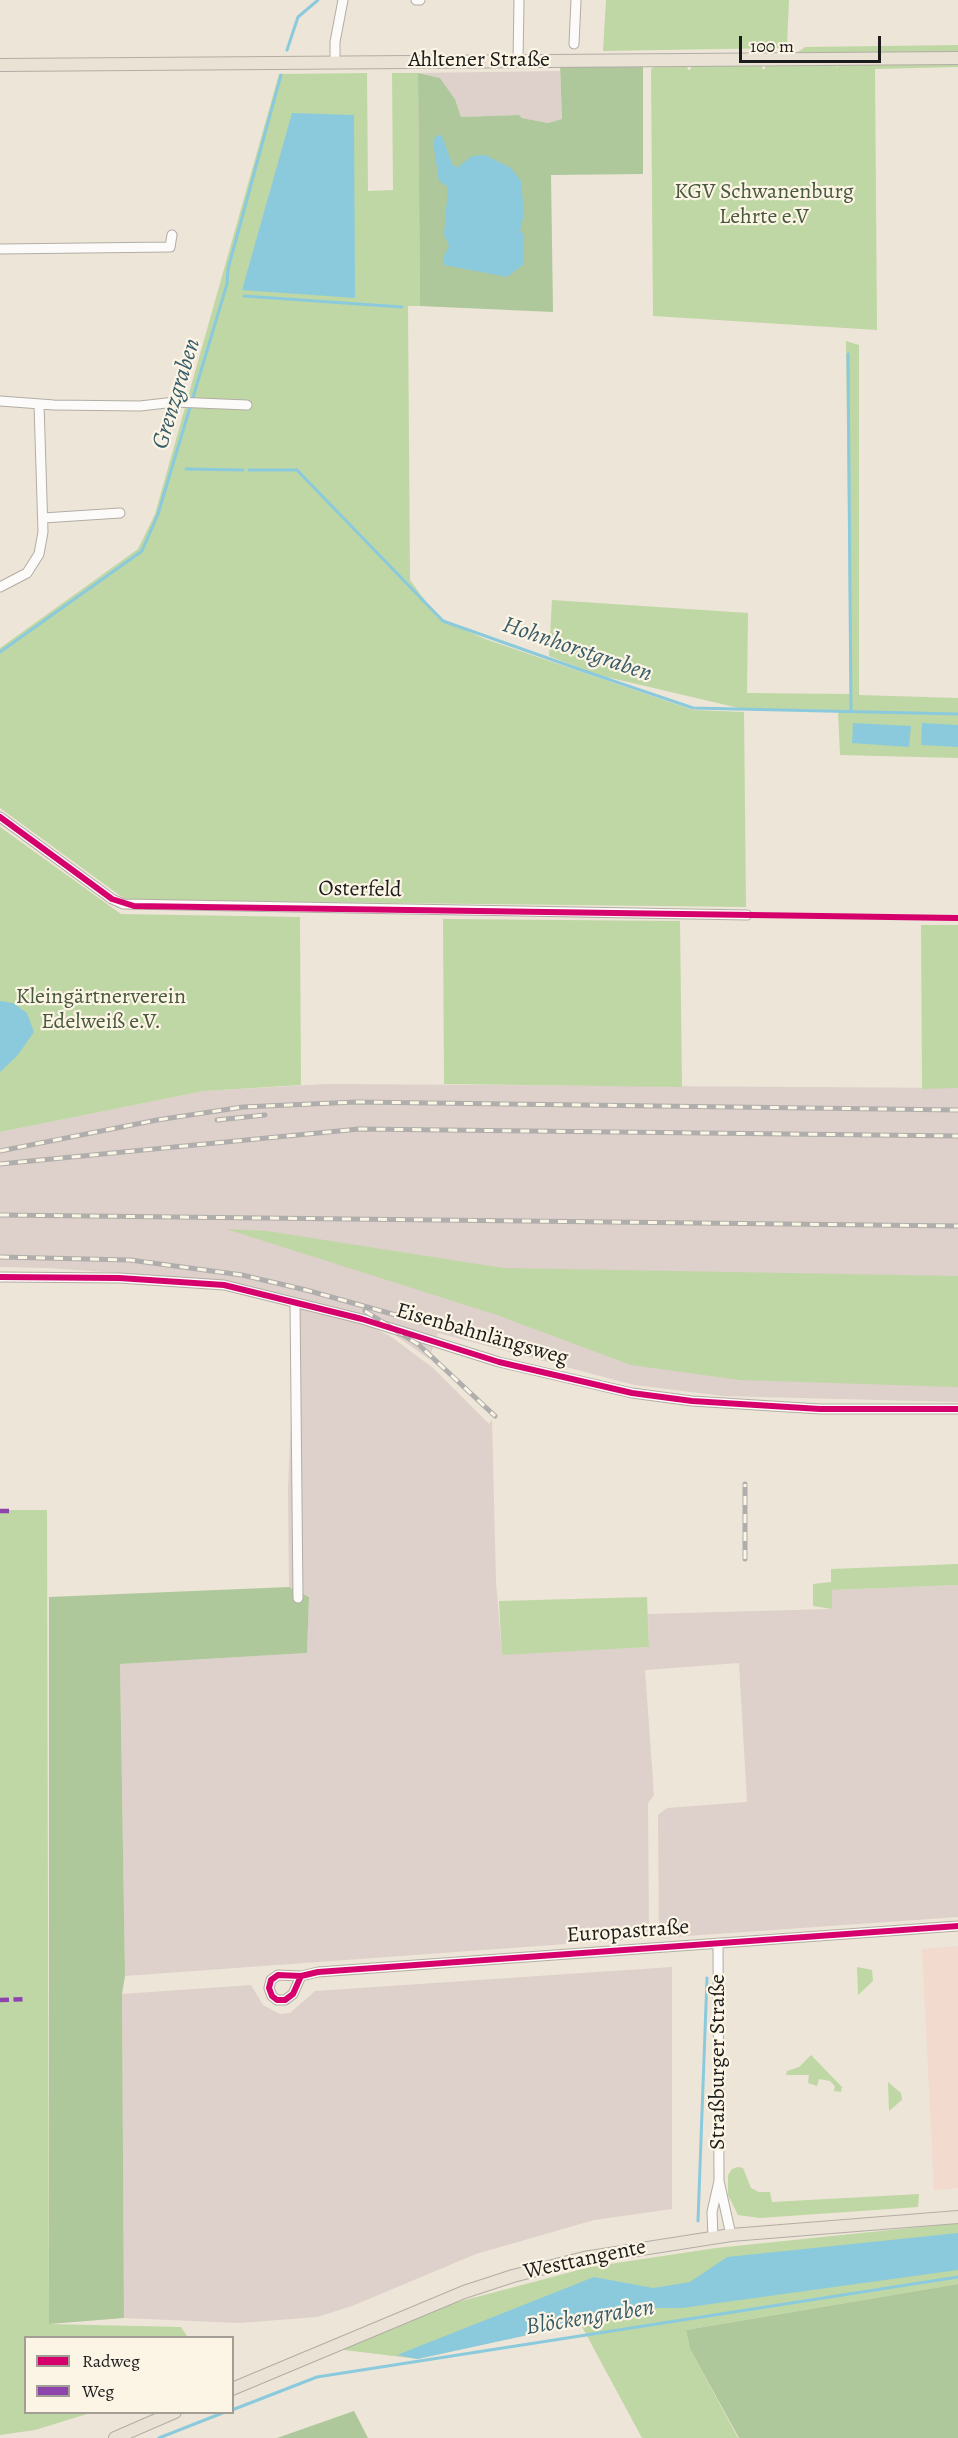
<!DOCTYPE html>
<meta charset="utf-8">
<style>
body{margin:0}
#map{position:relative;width:958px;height:2438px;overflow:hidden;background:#ede5d7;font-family:Alegreya,serif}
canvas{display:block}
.legend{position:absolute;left:24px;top:2336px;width:210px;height:78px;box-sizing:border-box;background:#fcf5e5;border:2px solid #a29e95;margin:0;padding:8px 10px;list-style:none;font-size:18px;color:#1c1c1c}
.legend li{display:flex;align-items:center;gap:12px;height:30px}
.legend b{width:30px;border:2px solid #a29e95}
.scale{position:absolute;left:739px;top:36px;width:142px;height:27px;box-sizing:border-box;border:3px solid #1c1c1c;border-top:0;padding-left:8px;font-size:18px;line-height:21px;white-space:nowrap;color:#1c1c1c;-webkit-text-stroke:4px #fcf5e5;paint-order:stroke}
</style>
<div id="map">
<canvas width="958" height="2438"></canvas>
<ul class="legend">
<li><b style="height:8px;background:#d6006c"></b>Radweg</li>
<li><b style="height:8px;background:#8e44ad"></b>Weg</li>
</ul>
<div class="scale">100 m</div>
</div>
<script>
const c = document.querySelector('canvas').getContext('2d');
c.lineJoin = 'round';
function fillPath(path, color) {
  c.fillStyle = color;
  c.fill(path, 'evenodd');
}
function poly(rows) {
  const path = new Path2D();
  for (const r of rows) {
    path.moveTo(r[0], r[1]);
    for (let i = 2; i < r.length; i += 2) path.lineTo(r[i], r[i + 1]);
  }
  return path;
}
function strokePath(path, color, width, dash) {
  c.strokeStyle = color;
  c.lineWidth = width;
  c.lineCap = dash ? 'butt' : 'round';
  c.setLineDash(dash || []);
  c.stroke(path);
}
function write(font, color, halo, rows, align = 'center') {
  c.font = font + ' Alegreya,serif';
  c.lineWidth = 4.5;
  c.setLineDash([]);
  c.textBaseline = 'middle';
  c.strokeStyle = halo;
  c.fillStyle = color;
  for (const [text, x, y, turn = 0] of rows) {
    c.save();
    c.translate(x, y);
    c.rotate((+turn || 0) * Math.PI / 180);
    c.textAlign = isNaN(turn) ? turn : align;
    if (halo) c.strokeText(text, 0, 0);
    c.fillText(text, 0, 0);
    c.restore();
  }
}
const built = poly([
 [958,1946,958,2188,934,2190,922,1949]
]);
const industrial = poly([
 [560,71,562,119,548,123,522,118,519,115,461,117,455,99,440,78,418,73],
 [327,1084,958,1088,958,1402,723,1396,634,1385,438,1333,429,1359,391,1332,365,1324,390,1336,433,1368,489,1424,492,1420,496,1582,502,1654,649,1647,648,1614,832,1609,832,1590,958,1585,958,1917,659,1938,658,1815,667,1808,747,1802,739,1663,645,1670,654,1795,648,1803,649,1938,125,1976,120,1664,307,1653,309,1597,289,1587,288,1489,294,1348,300,1308,363,1324,292,1298,219,1280,47,1268,0,1267,0,1132,204,1091],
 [672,1967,672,2209,594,2220,476,2254,352,2306,317,2317,239,2323,124,2318,122,1994,251,1985,263,2005,280,2014,290,2013,315,1991]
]);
const green = poly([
 [606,0,789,0,787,45,783,48,603,51],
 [958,45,958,53,797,53,805,47],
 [958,62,958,67,875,69,877,330,653,316,651,70,654,66,687,64,688,70,691,69,691,64,763,64,762,69,765,69,766,64,836,63,837,68,839,63],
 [367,73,368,191,393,190,392,73,418,73,420,306,408,306,410,580,437,617,485,639,693,710,744,712,746,907,126,900,0,808,0,648,138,549,155,514,279,74],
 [846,341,859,345,859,695,958,698,958,758,840,755,838,710,743,709,594,674,549,656,552,600,748,613,747,693,850,694],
 [0,827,121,914,300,917,301,1085,204,1091,0,1132],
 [443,919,680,921,682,1087,444,1084],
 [921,925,958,925,958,1088,922,1089],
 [226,1229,267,1231,503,1268,958,1276,958,1387,740,1380,631,1365,494,1314],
 [0,1510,47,1510,49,2324,181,2327,187,2336,26,2338,26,2412,90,2413,35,2430,0,2435],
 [958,1564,958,1585,832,1590,832,1609,813,1606,813,1584,831,1582,831,1569],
 [647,1597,649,1647,502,1655,499,1601],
 [857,1967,872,1970,873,1981,858,1995],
 [811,2055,842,2087,841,2092,834,2091,835,2086,830,2081,819,2079,817,2086,808,2083,809,2075,786,2075,787,2071,799,2067],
 [888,2082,901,2093,902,2100,889,2111],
 [738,2167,743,2168,751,2188,759,2192,770,2192,772,2202,919,2194,918,2207,760,2218,738,2215,728,2195,728,2175,732,2169],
 [958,2223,958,2284,686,2330,690,2349,738,2438,642,2438,580,2323,418,2359,336,2349,454,2303,590,2267,716,2248]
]);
const forest = poly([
 [643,64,643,174,551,175,553,312,420,306,418,73,440,78,455,99,461,117,519,115,522,118,548,123,562,119,560,65],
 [289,1587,309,1597,307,1653,120,1664,125,1976,122,1994,124,2318,49,2324,49,1597],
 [958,2284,958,2438,739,2438,690,2349,686,2330],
 [354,2411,368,2438,277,2438]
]);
const water = poly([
 [292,113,354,115,355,298,242,290],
 [437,135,442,136,453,166,458,167,472,156,485,155,511,168,521,181,524,214,520,231,524,235,524,264,507,277,444,265,444,256,449,246,444,235,448,187,439,181,433,142],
 [853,723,911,726,909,747,852,743],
 [922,723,958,725,958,747,921,745],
 [0,1001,13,1003,27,1013,34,1032,17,1056,0,1072],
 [958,2233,958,2270,682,2308,653,2308,417,2359,397,2355,594,2277,653,2288,690,2282,727,2257]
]);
const stream = poly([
 [287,50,298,17,318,0],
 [244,296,402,307],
 [848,354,851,712],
 [186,469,243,470],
 [249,470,297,470,443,621,584,671,693,708,958,714],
 [0,652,142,551,158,514,227,284,228,269,281,75],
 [698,2221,707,1978],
 [232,2410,317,2377,958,2277],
 [159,2438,225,2412]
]);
const minor = poly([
 [416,0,420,0],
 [574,44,576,0],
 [335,61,335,42,343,0],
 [518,61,519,0],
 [0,249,170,247,172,235],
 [0,401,54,405,140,406,175,402,247,405],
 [43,518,120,513],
 [0,587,27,573,39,554,43,532,39,404],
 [0,817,112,899,123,904,747,915],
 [0,1277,119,1278,224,1285,362,1319,499,1362,632,1393,692,1401,820,1409,958,1409],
 [295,1303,298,1598],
 [301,1976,293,1994,285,2000,277,2000,272,1996,269,1988,271,1980,278,1975,301,1976,318,1972,958,1926],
 [719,2181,731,2235],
 [713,2237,712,2212,719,2181,718,1943]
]);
const major = poly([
 [0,65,958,58],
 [232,2389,464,2292,513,2276,584,2258,731,2235,958,2217],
 [115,2438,175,2412]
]);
const rail = poly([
 [217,1120,265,1115],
 [0,1151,157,1120,243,1107,356,1102,958,1110],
 [0,1164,359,1129,958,1136],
 [0,1215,958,1226],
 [0,1257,130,1260,242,1275,306,1290,547,1357],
 [365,1311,419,1345,495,1416],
 [745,1559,745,1484]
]);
const quiet = poly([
 [0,1511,10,1511],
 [0,2000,26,1999]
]);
const cycleway = poly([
 [0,817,112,899,134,906,958,918],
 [0,1277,119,1278,224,1285,362,1319,499,1362,632,1393,692,1401,820,1409,958,1409],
 [301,1976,293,1994,285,2000,277,2000,272,1996,269,1988,271,1980,278,1975,301,1976,318,1972,958,1926]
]);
const streetNames = [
 ["Ahltener Straße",479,61],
 ["Osterfeld",360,890,1],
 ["Eisenbahnlängsweg",482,1335,16],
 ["Europastraße",628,1932,-4],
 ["Straßburger Straße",719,2062,-90],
 ["Westtangente",585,2260,-12]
];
const parkNames = [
 ["KGV Schwanenburg",764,193],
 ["Lehrte e.V",764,218],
 ["Kleingärtnerverein",101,998],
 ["Edelweiß e.V.",101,1023]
];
const waterNames = [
 ["Grenzgraben",177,394,-73],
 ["Hohnhorstgraben",577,650,19],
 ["Blöckengraben",590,2318,-9]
];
fillPath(built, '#f2dace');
fillPath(industrial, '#ded0ca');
fillPath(green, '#bfd7a4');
fillPath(forest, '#aec79b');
fillPath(water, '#8bcadd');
strokePath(stream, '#8bcadd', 3);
strokePath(minor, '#b2ada5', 11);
strokePath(major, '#b2ada5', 14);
strokePath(minor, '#fcfbf9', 9);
strokePath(major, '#e9e2d5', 12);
strokePath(rail, '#afaeac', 5);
strokePath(rail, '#fcf5e5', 3, [9]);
strokePath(quiet, '#8e44ad', 4.5, [9, 4.5]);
strokePath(cycleway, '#d6006c', 6);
write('22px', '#1c1c1c', '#fcf5e5', streetNames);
write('22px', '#48593d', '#fcf5e5', parkNames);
write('italic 24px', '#385d6a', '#fcf5e5', waterNames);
</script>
